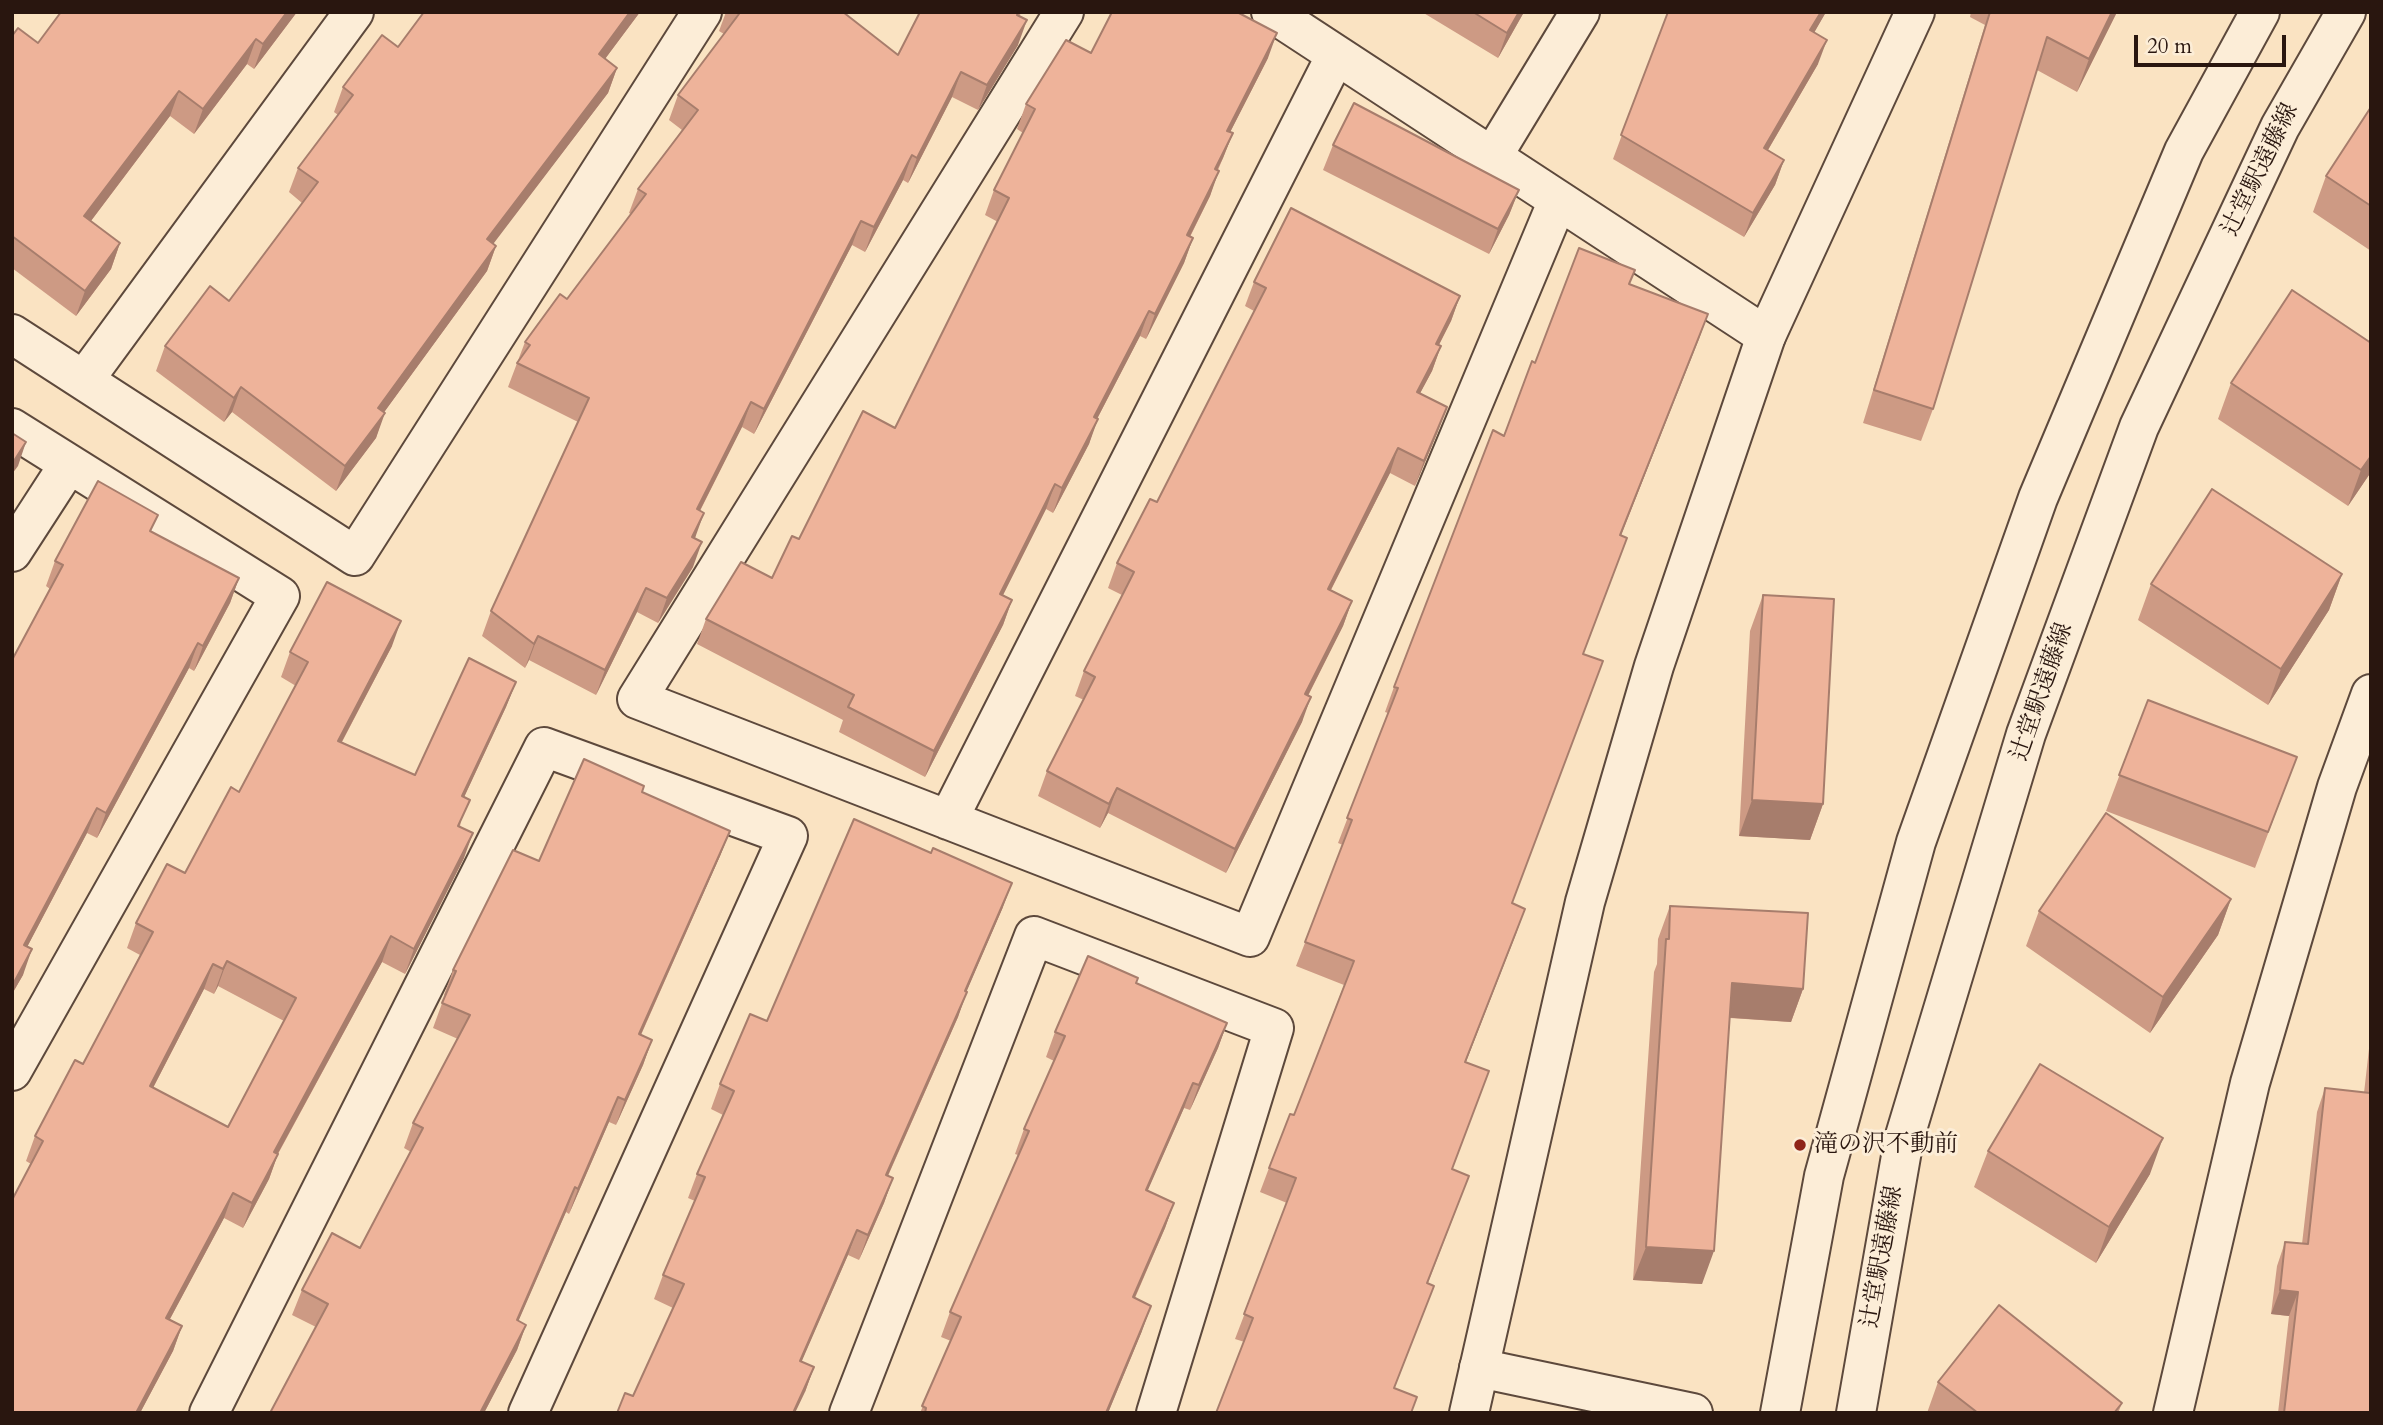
<!DOCTYPE html>
<meta charset="utf-8">
<style>
body{margin:0}
#map{position:relative;width:2383px;height:1425px;overflow:hidden;background:#fae3c2;font-family:Cardo,serif}
canvas{display:block}
.frame{position:absolute;inset:0;border:14px solid #29160f;pointer-events:none}
.scale{position:absolute;left:2134px;top:35px;width:152px;height:32px;box-sizing:border-box;border:4px solid #29160f;border-top:0;padding-left:9px;font-size:21px;line-height:24px;white-space:nowrap;color:#29160f;-webkit-text-stroke:5px #fcedd7;paint-order:stroke}
</style>
<div id="map">
<canvas width="2383" height="1425"></canvas>
<div class="frame"></div>
<div class="scale">20 m</div>
</div>
<script>
const c = document.querySelector('canvas').getContext('2d');
c.lineJoin = 'round';
function poly(rows) {
  const path = new Path2D();
  for (const r of rows) {
    path.moveTo(r[0], r[1]);
    for (let i = 2; i < r.length; i += 2) path.lineTo(r[i], r[i + 1]);
  }
  return path;
}
function strokePath(path, color, width, dash) {
  c.strokeStyle = color;
  c.lineWidth = width;
  c.lineCap = dash ? 'butt' : 'round';
  c.setLineDash(dash || []);
  c.stroke(path);
}
function fillPath(path, color) {
  c.fillStyle = color;
  c.fill(path, 'evenodd');
}
function write(font, color, halo, rows, align = 'center') {
  c.font = font + ' Cardo,"Noto Serif JP",serif';
  c.lineWidth = 6;
  c.setLineDash([]);
  c.textBaseline = 'middle';
  c.strokeStyle = halo;
  c.fillStyle = color;
  for (const [text, x, y, turn = 0] of rows) {
    c.save();
    c.translate(x, y);
    c.rotate((+turn || 0) * Math.PI / 180);
    c.textAlign = isNaN(turn) ? turn : align;
    if (halo) c.strokeText(text, 0, 0);
    c.fillText(text, 0, 0);
    c.restore();
  }
}
const minor = poly([
 [1064,12,637,699,1250,937,1558,200],
 [1271,12,1766,336],
 [1492,157,1580,12],
 [12,334,355,556,702,12],
 [84,380,354,12],
 [12,428,280,596,12,1071],
 [12,552,69,464],
 [948,820,1336,55],
 [1479,1368,1693,1413],
 [209,1413,544,747,788,836,528,1413],
 [849,1413,1034,936,1274,1028,1156,1413]
]);
const tertiary = poly([
 [1469,1413,1585,902,1654,666,1766,336,1915,12],
 [1780,1413,1824,1176,1916,842,2038,498,2184,151,2260,12],
 [1856,1413,1904,1139,2026,734,2139,427,2280,127,2346,12],
 [2173,1413,2250,1083,2337,787,2371,694]
]);
const wall = poly([
 [297,12,254,69,247,64,194,134,170,116,91,221,120,243,111,269,76,316,12,268,12,36,38,43],
 [424,12,640,12,605,59,617,68,608,93,493,243,496,246,487,271,384,412,376,438,336,491,232,412,224,422,156,371,165,346,229,301,302,203,289,192,298,168,338,115,334,112,343,87,398,47],
 [726,12,843,12,898,55,920,12,1022,12,1019,16,1018,45,978,110,952,97,908,183,903,180,865,252,852,245,754,434,742,427,700,511,695,538,693,567,658,623,637,612,596,695,529,660,525,668,482,636,491,611,578,422,508,387,525,342,567,299,631,214,629,213,638,189,682,130,669,120,678,95,724,34,719,31],
 [1422,12,1524,12,1498,58],
 [1668,12,1826,12,1814,32,1818,64,1768,150,1784,160,1775,185,1744,237,1613,159],
 [1971,12,2117,12,2077,92,2037,70,1933,409,1921,441,1863,423,1985,25,1970,17],
 [1091,53,1268,58,1230,132,1233,133,1223,158,1218,170,1210,196,1190,237,1193,238,1184,263,1146,339,1140,336,1097,419,1089,444,1053,513,1046,509,1003,595,1012,600,1003,625,925,777,839,732,843,720,697,644,706,619,772,578,799,539,895,428,998,222,985,215,994,190,1023,133,1017,129,1026,104],
 [2371,107,2371,251,2313,212,2326,176],
 [1333,145,1519,190,1509,215,1489,254,1323,170],
 [1254,282,1460,296,1451,321,1439,345,1441,346,1432,371,1420,393,1438,431,1415,486,1390,473,1331,590,1352,601,1343,626,1308,696,1302,722,1226,873,1108,813,1100,828,1038,796,1047,771,1084,700,1075,696,1084,671,1122,595,1108,588,1117,563,1157,502,1254,311,1245,306],
 [1629,284,1708,314,1621,536,1583,654,1512,903,1525,909,1466,1062,1452,1169,1460,1200,1428,1283,1434,1286,1394,1389,1235,1339,1287,1203,1260,1192,1269,1168,1294,1115,1344,985,1296,966,1343,845,1338,843,1388,713,1385,712,1394,687,1535,363],
 [2231,383,2371,472,2348,506,2218,419],
 [152,532,239,578,230,603,194,671,189,668,97,838,87,833,27,947,23,975,12,994,12,660,50,589,46,586,55,561],
 [2342,574,2329,610,2268,705,2138,620,2151,584],
 [1763,595,1823,804,1810,840,1739,836,1750,631],
 [392,646,342,742,415,775,516,682,506,707,464,797,460,827,464,858,405,974,382,962,278,1154,269,1179,243,1228,224,1218,170,1319,182,1326,173,1351,140,1413,12,1413,31,1164,26,1161,35,1136,83,1064,140,955,127,948,136,923,185,873,239,792,296,686,281,677,290,652],
 [218,986,284,1021,228,1127,153,1088,204,989,214,994],
 [2148,700,2297,757,2255,868,2106,811],
 [642,792,730,831,720,856,641,1035,652,1040,643,1065,616,1125,609,1122,569,1214,566,1212,518,1321,526,1325,517,1350,484,1413,270,1413,316,1327,292,1315,302,1290,360,1248,411,1152,404,1148,413,1123,458,1039,433,1028,445,995,444,995,453,970,539,861],
 [2231,899,2218,935,2150,1033,2026,946,2039,911],
 [1670,906,1803,989,1791,1022,1730,1018,1702,1284,1633,1280,1654,972,1657,964,1658,939],
 [1003,907,966,992,958,1017,888,1176,893,1178,884,1203,859,1260,848,1255,801,1362,814,1367,805,1392,633,1396,673,1308,654,1299,663,1275,695,1201,688,1198,697,1174,723,1115,711,1109,720,1084,767,1021],
 [1136,983,1227,1023,1218,1048,1190,1110,1184,1108,1147,1191,1174,1203,1165,1228,1135,1298,1142,1331,1108,1413,920,1413,951,1341,941,1337,950,1312,1018,1155,1015,1154,1024,1129,1054,1061,1046,1057,1055,1032],
 [2371,1031,2371,1413,2278,1413,2289,1316,2271,1314,2277,1266,2285,1242,2302,1244,2317,1112,2325,1088,2364,1093],
 [1988,1151,2150,1174,2096,1263,1974,1187],
 [1938,1382,2122,1403,2118,1413,1927,1413]
]);
const shadedWall = poly([
 [287,12,297,12,254,69,263,44],
 [630,12,640,12,590,79,599,54],
 [1519,12,1524,12,1498,58,1507,33],
 [1821,12,1826,12,1802,54,1810,30],
 [2112,12,2117,12,2077,92,2089,59],
 [1027,20,1018,45,978,110,987,85],
 [1277,33,1268,58,1218,156,1227,131],
 [256,39,247,64,194,134,203,109],
 [1827,40,1818,64,1755,172,1764,148],
 [617,68,608,93,478,264,487,239],
 [961,72,952,97,908,183,917,158],
 [179,91,170,116,75,242,84,216],
 [1233,133,1223,158,1205,194,1215,169],
 [912,155,903,180,865,252,874,227],
 [1784,160,1775,185,1744,237,1753,213],
 [1219,171,1210,196,1178,260,1187,235],
 [1519,190,1509,215,1489,254,1498,229],
 [861,221,852,245,754,434,764,409],
 [1193,238,1184,263,1146,339,1155,314],
 [120,243,111,269,76,316,85,291],
 [496,246,487,271,369,433,378,408],
 [1460,296,1451,321,1427,368,1436,344],
 [1149,311,1140,336,1085,442,1094,417],
 [1708,314,1699,339,1611,560,1620,535],
 [1441,346,1432,371,1408,416,1417,392],
 [241,387,232,412,224,422,234,398],
 [751,402,742,427,688,534,697,509],
 [1447,407,1438,431,1415,486,1424,461],
 [385,413,376,438,336,491,345,466],
 [1098,419,1089,444,1053,513,1062,488],
 [26,442,18,466,12,474,12,464],
 [1398,448,1390,473,1319,613,1328,589],
 [2371,456,2371,472,2348,506,2361,470],
 [1055,484,1046,509,991,619,1000,594],
 [704,513,695,538,692,537],
 [702,542,693,567,658,623,667,598],
 [2342,574,2329,610,2268,705,2281,669],
 [239,578,230,603,194,671,203,646],
 [646,588,637,612,596,695,605,670],
 [1012,600,1003,625,925,777,934,751],
 [1352,601,1343,626,1296,719,1305,694],
 [401,621,392,646,329,766,338,741],
 [538,636,529,660,525,668,534,644],
 [198,643,189,668,97,838,106,813],
 [516,682,506,707,453,821,462,796],
 [1311,697,1302,722,1226,873,1235,849],
 [1117,788,1108,813,1100,828,1109,804],
 [1752,800,1823,804,1810,840,1739,836],
 [97,808,87,833,15,970,24,945],
 [730,831,720,856,630,1059,639,1034],
 [473,833,464,858,405,974,414,949],
 [1012,883,1003,907,956,1016,965,991],
 [2231,899,2218,935,2150,1033,2163,997],
 [1525,909,1516,934,1456,1087,1465,1062],
 [391,936,382,962,265,1177,274,1152],
 [32,949,23,975,12,994,12,986],
 [227,961,218,986,214,994,223,969],
 [213,964,204,989,141,1111,150,1086],
 [1732,983,1803,989,1791,1022,1720,1017],
 [967,992,958,1017,877,1200,886,1175],
 [1227,1023,1218,1048,1190,1110,1199,1085],
 [652,1040,643,1065,616,1125,625,1100],
 [1193,1083,1184,1108,1137,1215,1146,1190],
 [618,1097,609,1122,569,1214,578,1189],
 [2163,1138,2150,1174,2096,1263,2109,1227],
 [278,1154,269,1179,243,1228,252,1203],
 [893,1178,884,1203,859,1260,868,1235],
 [575,1187,566,1212,508,1345,517,1320],
 [233,1193,224,1218,157,1343,166,1318],
 [1174,1203,1165,1228,1124,1322,1133,1297],
 [857,1230,848,1255,791,1386,800,1361],
 [1646,1247,1714,1251,1702,1284,1633,1280],
 [2280,1290,2298,1292,2289,1316,2271,1314],
 [1151,1306,1142,1331,1108,1413,1106,1413],
 [526,1325,517,1350,484,1413,480,1413],
 [182,1326,173,1351,140,1413,136,1413],
 [814,1367,805,1392,795,1413,793,1413]
]);
const building = poly([
 [61,12,287,12,263,44,256,39,203,109,179,91,84,216,120,243,85,291,12,236,12,36,18,28,38,43,61,12],
 [424,12,630,12,599,54,617,68,487,239,496,246,378,408,385,413,345,466,241,387,234,398,165,346,210,286,229,301,318,182,298,168,353,95,343,87,382,35,398,47,424,12],
 [737,12,843,12,898,55,920,12,1018,12,1017,15,1027,20,987,85,961,72,917,158,912,155,874,227,861,221,764,409,751,402,697,509,704,513,692,537,702,542,667,598,646,588,605,670,538,636,534,644,491,611,589,398,517,363,530,345,525,342,560,294,567,299,646,194,638,189,698,110,678,95,739,14,737,12],
 [1112,12,1237,12,1277,33,1227,131,1233,133,1215,169,1219,171,1187,235,1193,238,1155,314,1149,311,1094,417,1098,419,1062,488,1055,484,1000,594,1012,600,934,751,848,707,854,695,706,619,741,562,772,578,792,536,799,539,863,411,895,428,1009,198,994,190,1035,109,1026,104,1066,40,1091,53,1112,12],
 [1473,12,1519,12,1507,33,1473,12],
 [1668,12,1821,12,1810,30,1827,40,1764,148,1784,160,1753,213,1621,135,1668,12],
 [1990,12,2112,12,2089,59,2047,37,1933,409,1874,390,1990,12],
 [1354,103,1519,190,1498,229,1333,145,1354,103],
 [2371,107,2371,206,2326,176,2371,107],
 [1291,208,1460,296,1436,344,1441,346,1417,392,1447,407,1424,461,1398,448,1328,589,1352,601,1305,694,1311,697,1235,849,1117,788,1109,804,1047,771,1095,677,1084,671,1134,572,1117,563,1150,499,1157,502,1266,288,1254,282,1291,208],
 [1579,248,1635,270,1629,284,1708,314,1620,535,1627,538,1583,654,1603,661,1512,903,1525,909,1465,1062,1489,1071,1452,1169,1469,1176,1427,1283,1434,1286,1394,1388,1417,1397,1411,1413,1216,1413,1253,1318,1244,1314,1296,1178,1269,1168,1290,1114,1294,1115,1354,961,1305,942,1352,820,1347,818,1398,688,1394,687,1493,430,1504,436,1532,361,1535,363,1579,248],
 [2292,290,2371,343,2371,456,2361,470,2231,383,2292,290],
 [12,433,26,442,12,464,12,433],
 [98,481,158,515,150,531,239,578,203,646,198,643,106,813,97,808,24,945,32,949,12,986,12,660,63,565,55,561,98,481],
 [2212,489,2342,574,2281,669,2151,584,2212,489],
 [327,582,401,621,338,741,415,775,469,658,516,682,462,796,470,800,458,826,473,833,414,949,391,936,274,1152,278,1154,252,1203,233,1193,166,1318,182,1326,136,1413,12,1413,12,1200,43,1141,35,1136,75,1060,83,1064,153,932,136,923,167,864,185,873,231,787,239,792,308,662,290,652,327,582],
 [227,961,296,998,228,1127,150,1086,213,964,223,969,227,961],
 [1763,595,1834,599,1823,804,1752,800,1763,595],
 [2148,700,2297,757,2268,832,2119,775,2148,700],
 [584,759,644,786,642,792,730,831,639,1034,652,1040,625,1100,618,1097,578,1189,575,1187,517,1320,526,1325,480,1413,270,1413,328,1304,302,1290,332,1233,360,1248,423,1128,413,1123,470,1015,442,1003,456,971,453,970,513,850,539,861,584,759],
 [2106,813,2231,899,2163,997,2039,911,2106,813],
 [854,819,931,853,933,848,1012,883,965,991,967,992,886,1175,893,1178,868,1235,857,1230,800,1361,814,1367,793,1413,617,1413,625,1393,633,1396,684,1284,663,1275,705,1177,697,1174,734,1091,720,1084,750,1014,767,1021,854,819],
 [1670,906,1808,913,1803,989,1732,983,1714,1251,1646,1247,1666,939,1669,939,1670,906],
 [1088,956,1138,978,1136,983,1227,1023,1199,1085,1193,1083,1146,1190,1174,1203,1133,1297,1151,1306,1106,1413,925,1413,926,1408,922,1406,961,1317,950,1312,1029,1131,1024,1129,1065,1036,1055,1032,1088,956],
 [2040,1064,2163,1138,2109,1227,1988,1151,2040,1064],
 [2325,1088,2370,1093,2371,1090,2371,1413,2284,1413,2298,1292,2280,1290,2285,1242,2308,1244,2325,1088],
 [1999,1305,2122,1403,2114,1413,1978,1413,1938,1382,1999,1305]
]);
const markers = [
 [1800,1145,7,"#8f2418"]
];
const streetNames = [
 ["辻堂駅遠藤線",2261,170,-64],
 ["辻堂駅遠藤線",2043,692,-71],
 ["辻堂駅遠藤線",1883,1257,-80]
];
const poiNames = [
 ["滝の沢不動前",1814,1145]
];
strokePath(minor, '#5d493c', 42);
strokePath(tertiary, '#5d493c', 42);
strokePath(minor, '#fcedd7', 38);
strokePath(tertiary, '#fcedd7', 38);
fillPath(wall, '#cd9a84');
fillPath(shadedWall, '#a77d6c');
fillPath(building, '#eeb39a');
strokePath(building, '#a77d6c', 2);
for (const [x, y, r, color] of markers) {
  const dot = new Path2D();
  dot.arc(x, y, r, 0, 2 * Math.PI);
  c.fillStyle = color;
  c.fill(dot);
  strokePath(dot, '#fcedd7', 2.5);
}
write('24px', '#29160f', '#fcedd7', streetNames);
write('24px', '#29160f', '#fcedd7', poiNames, 'left');
</script>
